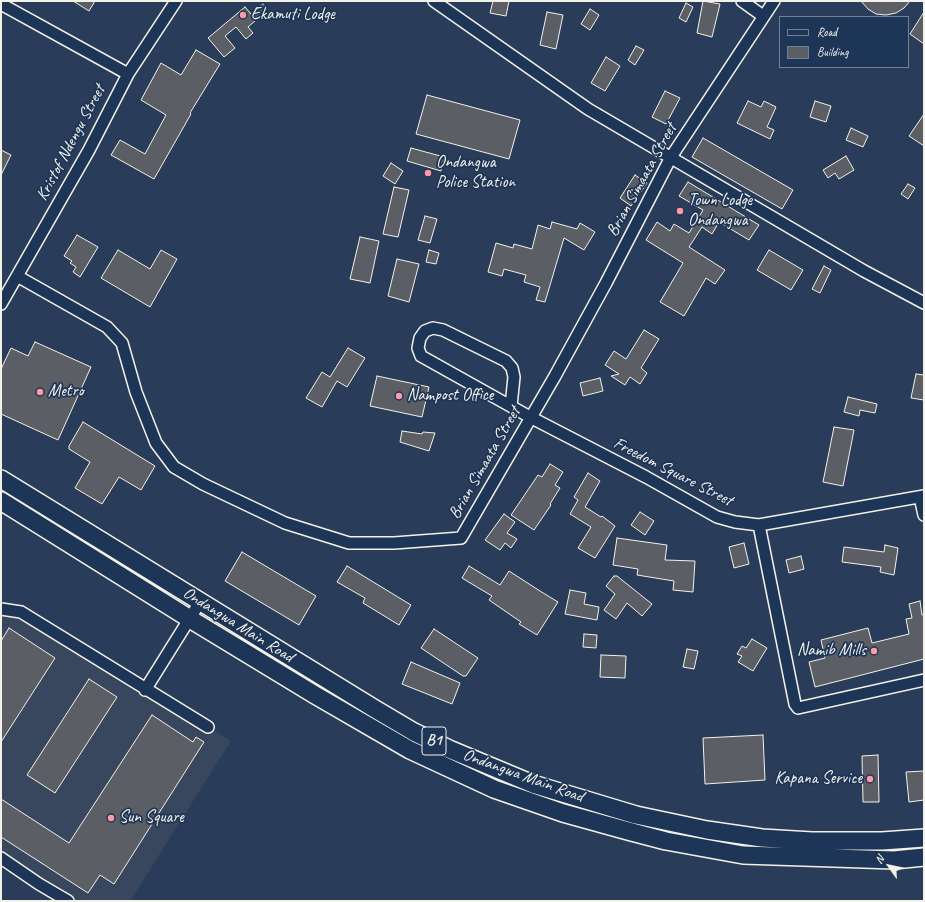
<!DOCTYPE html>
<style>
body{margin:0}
#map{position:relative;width:925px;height:902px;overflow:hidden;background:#293d5a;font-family:Caveat,sans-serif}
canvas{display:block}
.frame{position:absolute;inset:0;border:2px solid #f4f1e8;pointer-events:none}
.legend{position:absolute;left:779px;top:16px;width:130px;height:52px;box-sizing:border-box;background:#1d3557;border:1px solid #738091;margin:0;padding:5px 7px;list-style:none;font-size:12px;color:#f4f1e8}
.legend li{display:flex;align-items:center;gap:8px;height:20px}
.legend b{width:20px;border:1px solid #738091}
.north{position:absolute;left:869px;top:846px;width:40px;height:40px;-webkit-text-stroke:3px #1d3557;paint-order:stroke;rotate:303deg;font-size:11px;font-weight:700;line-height:16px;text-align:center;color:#f4f1e8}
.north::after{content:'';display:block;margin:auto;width:14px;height:18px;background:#f4f1e8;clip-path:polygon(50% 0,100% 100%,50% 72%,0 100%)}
</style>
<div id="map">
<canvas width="925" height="902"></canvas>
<div class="frame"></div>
<ul class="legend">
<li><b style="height:5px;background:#1d3557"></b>Road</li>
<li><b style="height:11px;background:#5b5e65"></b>Building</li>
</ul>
<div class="north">N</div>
</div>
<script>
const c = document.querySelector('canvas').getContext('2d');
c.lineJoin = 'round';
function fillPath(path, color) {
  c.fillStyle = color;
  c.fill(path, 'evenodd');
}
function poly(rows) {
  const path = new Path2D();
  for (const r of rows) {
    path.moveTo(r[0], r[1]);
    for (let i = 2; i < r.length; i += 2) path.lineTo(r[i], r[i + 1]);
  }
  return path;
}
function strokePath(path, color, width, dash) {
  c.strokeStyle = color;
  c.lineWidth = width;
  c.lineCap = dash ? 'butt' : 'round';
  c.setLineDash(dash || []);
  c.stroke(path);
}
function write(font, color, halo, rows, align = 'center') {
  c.font = font + ' Caveat,sans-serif';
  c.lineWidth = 3.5;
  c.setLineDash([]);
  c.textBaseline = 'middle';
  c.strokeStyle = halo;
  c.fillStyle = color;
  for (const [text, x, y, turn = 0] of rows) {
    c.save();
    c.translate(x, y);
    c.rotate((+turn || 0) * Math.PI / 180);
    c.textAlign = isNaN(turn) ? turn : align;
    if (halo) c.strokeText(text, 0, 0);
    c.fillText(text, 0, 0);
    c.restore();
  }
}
const built = poly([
 [1,609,21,612,145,690,231,741,130,901,68,901,1,858]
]);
const water = poly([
 [263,4,267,8,256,17,252,12,263,4]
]);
const building = poly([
 [73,1,95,1,89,11,73,1],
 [493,1,509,1,506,16,490,13,493,1],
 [703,1,720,4,712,37,697,33,703,1],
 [861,1,910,1,904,8,896,13,886,15,876,14,868,9,861,1],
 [686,3,693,7,686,22,679,18,686,3],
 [245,7,256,20,248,27,253,33,246,39,236,27,225,36,235,48,224,57,208,38,245,7],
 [590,9,599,15,590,30,581,24,590,9],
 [547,12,563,15,556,49,540,45,547,12],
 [924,12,924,44,910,34,924,12],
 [636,46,644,50,635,65,628,60,636,46],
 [196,50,220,64,190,113,191,114,154,179,111,155,120,140,145,154,166,115,141,100,161,63,181,75,196,50],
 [606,57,620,66,605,91,591,83,606,57],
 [665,91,680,98,666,124,652,117,665,91],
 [427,95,520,120,509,159,416,134,427,95],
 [748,101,761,107,764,101,776,107,767,127,774,130,770,139,737,123,748,101],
 [815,101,831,106,826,122,810,117,815,101],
 [924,114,924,146,909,136,924,114],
 [851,128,868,136,863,147,846,140,851,128],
 [703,138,793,190,782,209,692,157,703,138],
 [411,148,444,157,441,171,407,161,411,148],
 [1,150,11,155,1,175,1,150],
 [846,156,854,170,839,179,835,173,828,178,823,170,846,156],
 [391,163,403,171,395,184,383,176,391,163],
 [635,175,647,183,631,206,620,198,635,175],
 [688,182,759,225,749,240,719,222,712,234,702,227,689,247,725,270,715,284,706,278,684,316,660,302,683,263,646,240,657,222,670,231,674,224,689,233,703,210,679,196,688,182],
 [908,184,915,188,908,199,901,194,908,184],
 [394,187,409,190,398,237,383,234,394,187],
 [425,216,437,219,430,243,418,240,425,216],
 [552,222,577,229,580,223,595,232,584,250,564,238,545,302,536,300,540,287,524,282,526,275,504,269,502,276,488,272,496,243,513,248,514,244,532,249,538,225,550,229,552,222],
 [77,235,98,247,80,277,73,272,76,267,70,263,72,261,64,256,77,235],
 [360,237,379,241,370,283,350,279,360,237],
 [118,250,150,269,161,250,177,259,150,307,101,278,118,250],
 [429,250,439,253,436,264,426,262,429,250],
 [769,250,803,270,791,290,757,270,769,250],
 [397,259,419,264,409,302,388,296,397,259],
 [824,266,831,270,820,293,812,289,824,266],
 [644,330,659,339,641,368,647,373,640,384,630,377,625,385,611,376,619,374,605,365,614,351,626,359,644,330],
 [35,342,91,367,58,440,1,414,1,369,11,348,28,356,35,342],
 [348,348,365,358,347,387,337,381,322,407,306,398,322,372,330,377,348,348],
 [916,374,924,375,924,400,911,398,916,374],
 [377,376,429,387,422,417,370,406,377,376],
 [600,378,603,391,583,396,580,383,600,378],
 [848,397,877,404,875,413,860,410,859,416,844,412,848,397],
 [83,422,155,466,141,490,119,477,102,504,75,488,90,462,69,449,69,446,83,422],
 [834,427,854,430,843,486,823,482,834,427],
 [402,431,422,434,423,432,435,433,429,451,400,442,402,431],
 [550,464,563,472,555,485,560,488,550,504,551,505,534,530,511,515,538,475,542,477,550,464],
 [588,473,600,481,585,507,601,517,602,516,615,526,595,558,578,548,591,527,570,514,578,500,574,497,588,473],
 [640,512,654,521,645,535,631,525,640,512],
 [504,514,515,522,507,533,517,539,511,548,505,543,500,550,485,540,504,514],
 [617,538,667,545,665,560,695,561,693,592,673,590,674,581,637,575,638,569,613,565,617,538],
 [744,543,749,564,734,568,729,547,744,543],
 [885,545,898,548,894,575,880,572,881,567,842,562,844,547,884,552,885,545],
 [242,552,316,596,299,625,225,581,242,552],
 [801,556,804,569,789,573,786,560,801,556],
 [347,566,411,605,399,625,363,603,365,598,337,582,347,566],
 [469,566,500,585,509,571,540,591,558,602,537,635,519,624,521,622,489,600,492,596,462,578,469,566],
 [614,576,617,576,652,604,642,616,627,603,616,619,604,610,615,594,606,586,614,576],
 [570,590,586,593,584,604,599,607,597,620,565,614,570,590],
 [920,601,922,615,924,615,924,659,815,687,809,662,825,658,821,640,868,628,872,643,909,634,906,619,912,618,909,604,920,601],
 [9,628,55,658,1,742,1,641,9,628],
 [434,629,478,658,466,676,463,676,421,648,434,629],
 [584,634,597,635,596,648,583,647,584,634],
 [752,639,767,648,753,671,738,662,742,656,737,654,742,646,746,648,752,639],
 [687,649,698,651,694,669,683,667,687,649],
 [601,655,626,656,625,678,600,677,601,655],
 [411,662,460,683,452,704,402,684,411,662],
 [89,679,117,697,55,793,27,775,89,679],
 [152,715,193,742,196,737,204,742,114,884,100,875,88,893,1,837,1,799,69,843,152,715],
 [763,735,765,780,705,784,703,738,763,735],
 [878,755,879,802,863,802,862,756,878,755],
 [924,771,924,800,909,802,906,772,924,771]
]);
const street = poly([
 [434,1,588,109,864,271,924,303],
 [742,1,763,16],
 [1,4,128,74],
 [17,276,107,327,122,343,136,392,156,443,174,467,203,484,285,523,349,543,394,543,461,538,555,376,606,283,671,157,774,1],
 [1,304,89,150,128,74,176,1],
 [511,406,514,377,512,368,506,361,443,330,433,328,425,331,420,338,418,348,421,356,530,417,646,477,717,517,735,522,759,525,924,496],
 [920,497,924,515],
 [759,525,795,704,798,708,924,680],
 [1,609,21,612,208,727],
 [145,690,200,602],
 [1,858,39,884,68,901]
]);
const primary = poly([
 [1,479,375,709,414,732,449,749,533,784,636,815,707,830,762,838,812,841,882,841,924,838],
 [1,501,190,619,315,695,410,750,494,789,563,813,628,831,666,841,743,855,894,860,924,857]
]);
const markers = [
 [243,15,4,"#ff9aa2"],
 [428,173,4,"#ff9aa2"],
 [680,211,4,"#ff9aa2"],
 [40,392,4,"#ff9aa2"],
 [399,396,4,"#ff9aa2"],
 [874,651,4,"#ff9aa2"],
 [870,779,4,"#ff9aa2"],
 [111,818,4,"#ff9aa2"]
];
const shields = [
 [434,741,24]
];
const shieldNames = [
 ["B1",434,741]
];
const poiNames = [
 ["Ekamuti Lodge",251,15],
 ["Ondangwa",436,163],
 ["Police Station",436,183],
 ["Town Lodge",688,201],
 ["Ondangwa",688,221],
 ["Metro",48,392],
 ["Nampost Office",407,396],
 ["Namib Mills",866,651,"right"],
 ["Kapana Service",862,779,"right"],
 ["Sun Square",119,818]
];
const streetNames = [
 ["Kristof Ndengu Street",71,143,-62],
 ["Brian Simaata Street",642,180,-61],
 ["Brian Simaata Street",485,463,-60],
 ["Freedom Square Street",673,472,27],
 ["Ondangwa Main Road",238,625,32],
 ["Ondangwa Main Road",523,776,20]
];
fillPath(built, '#38475d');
fillPath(water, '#457089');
strokePath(water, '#8ba4af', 1);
fillPath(building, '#5b5e65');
strokePath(building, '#f4f1e8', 1);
strokePath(street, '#f4f1e8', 14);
strokePath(primary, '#f4f1e8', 20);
strokePath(street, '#1d3557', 11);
strokePath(primary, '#1d3557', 17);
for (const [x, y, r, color] of markers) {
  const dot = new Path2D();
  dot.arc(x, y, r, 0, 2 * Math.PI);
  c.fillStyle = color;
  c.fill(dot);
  strokePath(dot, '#1d3557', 1.5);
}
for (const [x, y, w] of shields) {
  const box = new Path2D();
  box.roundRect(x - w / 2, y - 14, w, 28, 3);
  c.fillStyle = '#1d3557';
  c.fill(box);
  strokePath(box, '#f4f1e8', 1);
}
write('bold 16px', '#f4f1e8', null, shieldNames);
write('17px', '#f4f1e8', '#1d3557', poiNames, 'left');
write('17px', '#f4f1e8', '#1d3557', streetNames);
</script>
